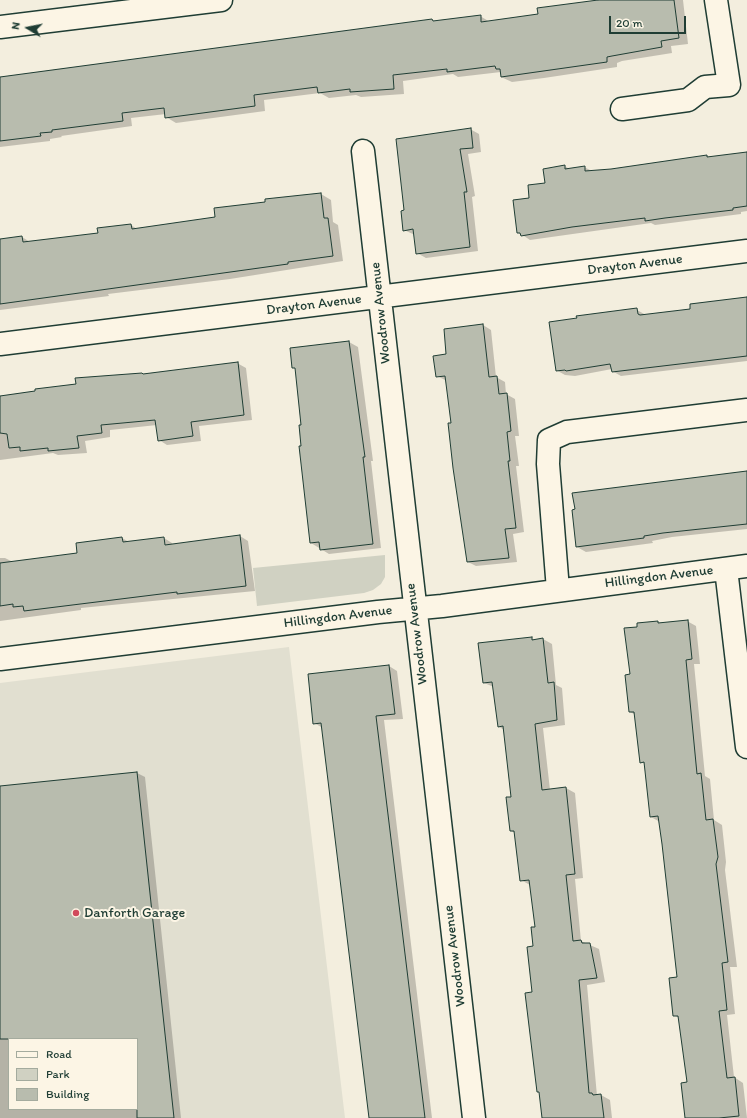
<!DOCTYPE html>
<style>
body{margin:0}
#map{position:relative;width:747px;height:1118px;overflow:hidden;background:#f3eede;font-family:Itim,sans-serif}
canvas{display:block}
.legend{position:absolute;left:8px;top:1038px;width:130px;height:72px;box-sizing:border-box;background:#fcf5e5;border:1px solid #a4ab9e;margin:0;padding:5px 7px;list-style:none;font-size:12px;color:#1f3d34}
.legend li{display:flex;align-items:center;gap:8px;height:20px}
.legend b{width:20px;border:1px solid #a4ab9e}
.north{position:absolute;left:8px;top:8px;width:40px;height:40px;-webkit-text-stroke:3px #fcf5e5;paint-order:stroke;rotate:280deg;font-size:11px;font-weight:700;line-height:16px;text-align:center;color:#1f3d34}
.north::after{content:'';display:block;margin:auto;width:14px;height:18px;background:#1f3d34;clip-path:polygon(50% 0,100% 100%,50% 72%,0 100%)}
.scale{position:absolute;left:609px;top:16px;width:77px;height:18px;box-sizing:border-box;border:2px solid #1f3d34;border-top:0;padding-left:5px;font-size:12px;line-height:14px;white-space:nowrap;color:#1f3d34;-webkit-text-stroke:3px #fcf5e5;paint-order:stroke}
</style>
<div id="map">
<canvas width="747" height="1118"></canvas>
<ul class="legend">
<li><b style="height:5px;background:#fcf5e5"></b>Road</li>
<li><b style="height:11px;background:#d0d1c2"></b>Park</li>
<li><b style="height:11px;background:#b8bcae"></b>Building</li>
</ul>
<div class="north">N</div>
<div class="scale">20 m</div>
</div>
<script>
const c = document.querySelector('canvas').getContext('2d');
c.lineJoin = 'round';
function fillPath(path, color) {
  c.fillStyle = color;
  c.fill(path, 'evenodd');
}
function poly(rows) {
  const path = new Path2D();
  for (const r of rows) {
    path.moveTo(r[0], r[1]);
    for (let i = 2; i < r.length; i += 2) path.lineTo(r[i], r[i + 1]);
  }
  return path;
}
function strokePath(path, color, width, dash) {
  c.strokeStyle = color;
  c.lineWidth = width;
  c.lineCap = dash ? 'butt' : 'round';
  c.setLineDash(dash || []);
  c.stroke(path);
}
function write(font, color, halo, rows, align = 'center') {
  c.font = font + ' Itim,sans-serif';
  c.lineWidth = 4;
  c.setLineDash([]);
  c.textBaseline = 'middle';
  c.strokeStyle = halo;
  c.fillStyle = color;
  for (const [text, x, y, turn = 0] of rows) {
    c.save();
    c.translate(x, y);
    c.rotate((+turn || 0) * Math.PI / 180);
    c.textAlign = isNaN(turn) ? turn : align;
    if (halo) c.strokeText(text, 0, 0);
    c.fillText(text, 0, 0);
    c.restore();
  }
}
const built = poly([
 [289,647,345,1118,0,1118,0,683],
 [9,1039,137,1039,137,1109,9,1109]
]);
const green = poly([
 [385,555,385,577,381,584,373,590,364,593,257,606,253,568]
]);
const shadow = poly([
 [609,0,683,0,688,44,671,46,672,53,622,61,617,63,617,67,544,78,512,82,501,77,501,72,458,77,453,74,403,81,404,94,361,97,356,95,329,98,320,93,264,100,265,111,176,123,166,117,166,114,131,118,132,126,61,136,62,137,50,139,50,141,0,147,0,77,432,20,435,22,480,16,490,22,539,15],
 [470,129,479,134,481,152,468,154,475,196,472,197,478,251,426,258,417,253,415,235,404,230,405,211],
 [747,153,747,211,741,212,741,214,655,225,651,223,530,240,518,232,530,199,565,166,569,169,584,167,592,171,611,170,707,156,710,158],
 [321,194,331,200,333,222,338,225,343,261,230,279,108,294,109,296,0,310,0,240,22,237,30,242,99,234,131,225,137,229,216,218,266,203],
 [747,297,747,361,621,376,612,371,612,369,575,376,565,375,556,370,637,310,646,315,692,310,691,304],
 [483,325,491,330,496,377,505,382,506,394,515,399,519,436,515,436,519,466,516,466,524,532,513,534,517,562,476,566,468,562,447,381,437,376,448,355],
 [349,342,358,347,373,461,371,461,381,548,329,554,311,543,296,369,293,367,291,349],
 [237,363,246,368,252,420,199,426,201,441,167,445,159,440,157,425,110,430,110,437,85,441,87,453,58,455,53,453,0,460,0,396],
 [747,471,747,529,672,537,652,541,653,543,586,552,577,547],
 [240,536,248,541,255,591,81,608,81,610,0,621,0,558,5,558,13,562,78,554,77,543,122,538,129,542,164,538,172,543,173,545],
 [687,621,696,626,700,664,694,664,705,776,710,779,714,820,722,825,726,862,725,870,737,967,730,967,735,1014,727,1015,734,1077,743,1083,747,1118,686,1118,688,1083,679,1018,674,1015,678,978,660,822,651,817,645,764,641,762,636,715,630,712,631,675,638,627,658,622,662,624],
 [531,638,535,640,543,639,552,644,556,685,562,688,565,725,543,728,550,790,566,788,575,793,583,878,575,879,581,941,599,949,605,982,587,985,597,1096,601,1095,610,1100,612,1118,543,1118,533,993,536,928,530,885,521,880,515,833,511,831,512,798,504,730,498,726,494,687,484,683],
 [389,666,397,671,403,719,384,720,432,1118,370,1118,323,728,314,723],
 [137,773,145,777,181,1118,0,1118,0,787],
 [9,1039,137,1039,137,1109,9,1109]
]);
const building = poly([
 [598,0,674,0,679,38,661,41,662,47,612,56,607,57,607,62,501,77,500,69,496,69,495,66,447,72,447,69,393,75,394,89,350,92,350,89,318,93,317,87,254,95,255,106,165,118,164,108,122,113,123,121,52,130,52,132,40,133,41,136,0,141,0,77,432,19,433,21,481,15,481,22,538,14,537,8,598,0],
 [471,128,473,148,460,149,467,192,464,192,470,247,416,254,413,229,403,231,401,211,404,210,396,139,471,128],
 [747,152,747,206,733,208,733,210,665,218,645,221,645,218,572,227,521,236,520,233,517,233,513,200,529,198,528,185,545,183,543,169,565,165,565,169,585,166,585,171,611,169,707,155,707,157,747,152],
 [321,193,324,218,328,218,333,256,288,262,288,264,0,304,0,239,22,236,23,242,98,233,97,228,131,224,132,229,215,217,214,208,265,202,265,199,321,193],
 [747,297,747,356,612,372,610,364,566,371,565,370,556,371,549,322,577,318,576,316,637,308,638,314,640,315,690,309,690,304,747,297],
 [483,324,489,377,497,376,499,394,507,393,511,431,507,432,510,461,508,461,516,528,505,529,509,558,467,562,453,468,448,423,451,423,445,376,436,377,433,356,446,354,444,329,483,324],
 [349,341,365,457,363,457,373,544,320,550,319,542,310,543,299,446,301,446,299,425,301,425,295,368,292,368,290,348,349,341],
 [238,362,244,415,191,422,193,436,158,441,155,420,101,425,102,433,77,436,79,448,48,451,48,448,20,451,20,447,9,448,7,434,0,433,0,396,35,391,35,389,76,384,75,378,142,373,143,374,238,362],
 [747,471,747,524,663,533,644,536,644,538,576,547,572,510,575,509,572,493,747,471],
 [240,535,246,586,177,594,177,592,24,611,23,606,13,607,13,604,0,606,0,563,77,553,76,543,122,537,123,542,164,537,165,545,240,535],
 [688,620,692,659,686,660,697,774,701,773,706,820,713,819,718,857,716,864,728,962,722,963,727,1010,719,1011,727,1078,735,1077,739,1116,719,1118,685,1118,681,1083,687,1082,678,1016,673,1016,669,978,677,977,662,844,658,816,650,817,644,762,640,763,634,712,629,712,625,675,630,674,624,628,637,627,637,623,658,621,658,623,688,620],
 [532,637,532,640,543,638,548,683,554,682,557,720,535,724,542,790,566,787,575,874,566,875,573,941,581,940,582,943,590,943,597,978,579,980,589,1093,592,1093,593,1095,601,1094,604,1118,542,1118,539,1092,537,1092,525,993,532,992,527,947,533,946,531,927,535,927,529,880,520,881,514,831,510,831,506,797,511,797,503,726,498,727,492,682,483,683,478,643,532,637],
 [389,665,395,714,376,716,425,1118,369,1118,321,723,313,724,308,674,389,665],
 [137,772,174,1118,137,1118,137,1039,0,1039,0,786,137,772]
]);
const minor = poly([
 [0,27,221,0],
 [622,109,688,100,705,87,729,85,716,0],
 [363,151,474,1118],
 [0,344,747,251],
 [726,569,747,747],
 [558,590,548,464,549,440,567,432,747,410],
 [0,659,378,612,442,606,747,566]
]);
const markers = [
 [76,913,4,"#d1495b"]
];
const streetNames = [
 ["Drayton Avenue",635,265,-7],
 ["Drayton Avenue",314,305,-7],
 ["Woodrow Avenue",381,313,-96],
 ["Hillingdon Avenue",659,577,-7],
 ["Hillingdon Avenue",338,617,-7],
 ["Woodrow Avenue",417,634,-97],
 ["Woodrow Avenue",455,956,-97]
];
const poiNames = [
 ["Danforth Garage",84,913]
];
fillPath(built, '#e1dfd0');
fillPath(green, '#d0d1c2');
fillPath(shadow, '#0003');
fillPath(building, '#b8bcae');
strokePath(building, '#1f3d34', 1);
strokePath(minor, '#1f3d34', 25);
strokePath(minor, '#fcf5e5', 22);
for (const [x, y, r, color] of markers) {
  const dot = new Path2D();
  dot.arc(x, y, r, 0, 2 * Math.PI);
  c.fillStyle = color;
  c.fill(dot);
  strokePath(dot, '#fcf5e5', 1.5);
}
write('14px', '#1f3d34', '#fcf5e5', streetNames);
write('14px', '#1f3d34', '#fcf5e5', poiNames, 'left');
</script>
